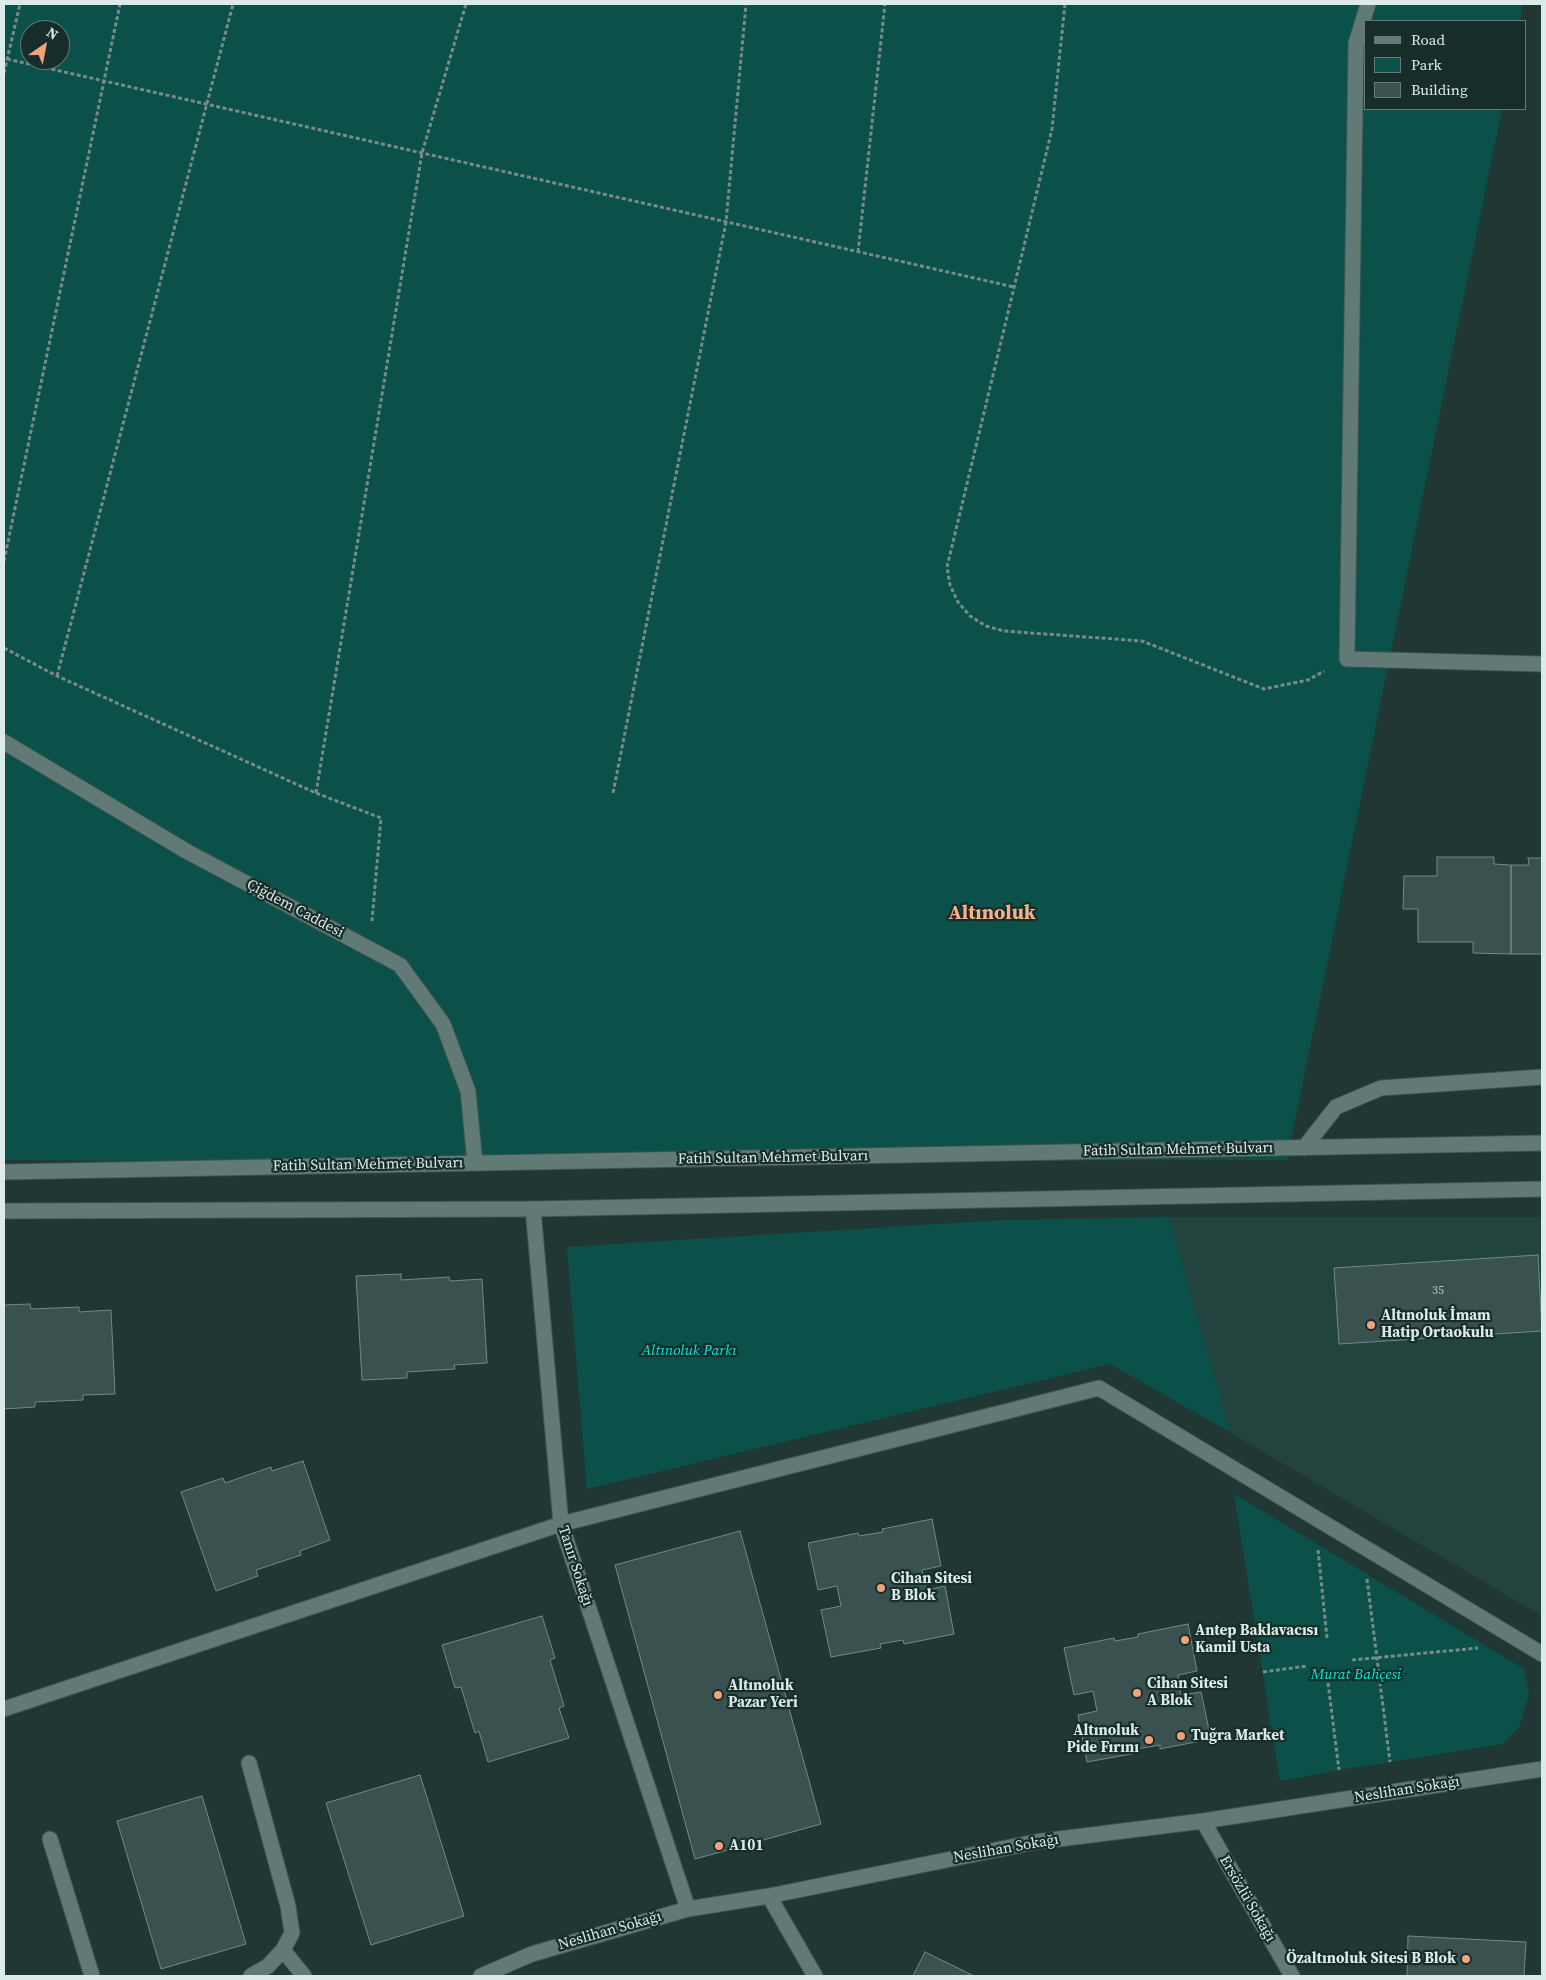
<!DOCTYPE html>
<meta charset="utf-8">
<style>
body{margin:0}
#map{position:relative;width:1546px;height:1980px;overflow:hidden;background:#203734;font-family:"Source Serif 4",serif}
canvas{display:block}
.frame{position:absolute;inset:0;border:5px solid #dceae8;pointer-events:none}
.legend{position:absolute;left:1364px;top:20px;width:162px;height:90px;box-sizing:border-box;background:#162d2a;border:1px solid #657976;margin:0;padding:6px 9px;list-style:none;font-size:15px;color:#dceae8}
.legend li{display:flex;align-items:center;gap:10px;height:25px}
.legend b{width:25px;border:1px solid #657976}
.north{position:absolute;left:20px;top:20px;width:50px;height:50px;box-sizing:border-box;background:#162d2a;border:1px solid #657976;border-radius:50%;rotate:33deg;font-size:14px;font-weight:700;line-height:20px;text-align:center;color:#dceae8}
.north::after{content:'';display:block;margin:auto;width:18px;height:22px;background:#f0a279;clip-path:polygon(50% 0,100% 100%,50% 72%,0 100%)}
</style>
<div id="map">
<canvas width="1546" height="1980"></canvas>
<div class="frame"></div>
<ul class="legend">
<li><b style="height:6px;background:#617a76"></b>Road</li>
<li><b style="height:14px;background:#0b514a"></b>Park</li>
<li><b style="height:14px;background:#3a524f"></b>Building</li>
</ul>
<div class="north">N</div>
</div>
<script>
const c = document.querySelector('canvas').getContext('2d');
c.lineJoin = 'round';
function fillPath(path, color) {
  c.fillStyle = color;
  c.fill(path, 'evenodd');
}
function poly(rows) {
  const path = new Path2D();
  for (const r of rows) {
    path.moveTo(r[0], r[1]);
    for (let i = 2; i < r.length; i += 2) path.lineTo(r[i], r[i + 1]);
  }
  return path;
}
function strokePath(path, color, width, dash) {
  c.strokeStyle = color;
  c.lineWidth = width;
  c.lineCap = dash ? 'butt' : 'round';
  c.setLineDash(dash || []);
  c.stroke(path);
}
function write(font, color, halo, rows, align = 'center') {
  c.font = font + ' "Source Serif 4",serif';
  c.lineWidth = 4.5;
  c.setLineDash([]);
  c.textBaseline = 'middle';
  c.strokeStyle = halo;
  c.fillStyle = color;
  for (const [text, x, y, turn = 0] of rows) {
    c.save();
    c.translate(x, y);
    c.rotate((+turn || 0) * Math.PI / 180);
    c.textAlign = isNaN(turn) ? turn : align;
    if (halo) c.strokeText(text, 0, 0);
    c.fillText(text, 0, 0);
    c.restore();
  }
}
const built = poly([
 [1169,1217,1542,1217,1542,1616,1231,1433]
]);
const green = poly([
 [4,4,1523,4,1520,21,1365,21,1365,109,1502,109,1287,1160,300,1162,4,1160],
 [30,30,60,30,60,60,30,60],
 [1169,1217,1231,1433,1110,1364,587,1489,567,1247,1002,1220],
 [1234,1494,1524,1669,1529,1694,1519,1727,1503,1744,1339,1770,1280,1781]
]);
const building = poly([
 [1437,857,1494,857,1494,864,1511,865,1511,954,1473,953,1473,942,1418,942,1418,909,1403,909,1404,876,1437,876,1437,857],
 [1528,858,1542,858,1542,954,1511,954,1511,865,1529,865,1528,858],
 [1538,1255,1542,1331,1339,1344,1334,1268,1538,1255],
 [401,1274,401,1280,449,1277,450,1281,482,1279,487,1363,454,1365,455,1369,407,1372,407,1378,362,1380,356,1276,401,1274],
 [30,1304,31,1309,79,1307,79,1312,111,1310,115,1394,83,1395,83,1400,35,1402,35,1407,4,1409,4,1305,30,1304],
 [303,1461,330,1540,300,1551,301,1555,256,1570,258,1576,216,1591,181,1492,223,1478,225,1483,271,1467,272,1471,303,1461],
 [932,1519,941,1566,922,1570,926,1590,945,1586,954,1634,904,1644,903,1640,880,1644,881,1648,831,1657,821,1610,841,1606,837,1586,818,1590,808,1543,858,1533,859,1536,883,1532,882,1529,932,1519],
 [740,1531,821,1824,695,1859,615,1565,740,1531],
 [542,1616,555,1658,550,1660,564,1706,559,1708,569,1738,488,1762,479,1731,475,1733,461,1687,455,1688,442,1645,542,1616],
 [1188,1624,1197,1671,1178,1675,1181,1695,1201,1692,1211,1739,1160,1749,1160,1745,1137,1749,1137,1753,1087,1762,1078,1715,1097,1711,1093,1691,1074,1695,1064,1648,1114,1638,1115,1641,1138,1637,1138,1634,1188,1624],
 [420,1775,464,1916,371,1945,326,1803,420,1775],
 [202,1796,246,1944,161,1969,117,1821,202,1796],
 [1408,1936,1526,1942,1524,1976,1407,1976,1408,1936],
 [925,1952,974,1976,913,1976,925,1952]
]);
const path = poly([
 [1065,4,1052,129,947,567,950,585,958,602,970,616,986,626,1004,631,1142,641,1264,689,1308,680,1324,671],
 [7,59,1014,287],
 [4,73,20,4],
 [858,252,885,4],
 [4,561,120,4],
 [4,648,57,676,316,793,381,818,372,921],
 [57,676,233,4],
 [316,793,422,153,466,4],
 [613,793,726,222,746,4],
 [1318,1550,1327,1638],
 [1367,1579,1390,1762],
 [1352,1660,1478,1648],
 [1263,1672,1307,1666],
 [1328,1683,1339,1770]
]);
const lane = poly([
 [1304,1148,1336,1107,1381,1088,1542,1077],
 [249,1763,288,1906,292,1933,283,1950,268,1966,251,1976],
 [50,1839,92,1976],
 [283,1950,304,1976]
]);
const street = poly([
 [1368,4,1356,43,1347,659,1542,664],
 [4,742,186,851,400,965,443,1024,468,1091,475,1163],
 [533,1209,561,1524,688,1909],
 [4,1709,561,1524,1099,1388,1542,1654],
 [1203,1821,1292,1976],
 [769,1896,815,1976],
 [481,1976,532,1954,688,1909,769,1896,1035,1842,1203,1821,1542,1769]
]);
const secondary = poly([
 [4,1172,1542,1143],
 [4,1211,533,1209,1542,1189]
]);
const markers = [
 [1371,1325,5,"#f0a279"],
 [881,1588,5,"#f0a279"],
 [1185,1640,5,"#f0a279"],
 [1137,1693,5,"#f0a279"],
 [718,1695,5,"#f0a279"],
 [1181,1736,5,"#f0a279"],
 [1149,1740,5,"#f0a279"],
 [719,1846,5,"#f0a279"],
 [1466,1959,5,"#f0a279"]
];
const numberNames = [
 ["35",1438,1291]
];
const streetNames = [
 ["Çiğdem Caddesi",295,909,28],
 ["Fatih Sultan Mehmet Bulvarı",1178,1150,-1],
 ["Fatih Sultan Mehmet Bulvarı",773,1158,-1],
 ["Fatih Sultan Mehmet Bulvarı",368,1165,-1],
 ["Tanır Sokağı",575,1566,72],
 ["Neslihan Sokağı",1407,1790,-9],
 ["Neslihan Sokağı",1006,1849,-10],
 ["Ersözlü Sokağı",1247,1899,60],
 ["Neslihan Sokağı",610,1931,-16]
];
const poiNames = [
 ["Altınoluk İmam",1381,1316],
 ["Hatip Ortaokulu",1381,1333],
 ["Cihan Sitesi",891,1579],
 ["B Blok",891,1596],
 ["Antep Baklavacısı",1195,1631],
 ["Kamil Usta",1195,1648],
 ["Cihan Sitesi",1147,1684],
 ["A Blok",1147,1701],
 ["Altınoluk",728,1686],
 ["Pazar Yeri",728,1703],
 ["Altınoluk",1139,1731,"right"],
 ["Pide Fırını",1139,1748,"right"],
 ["Tuğra Market",1191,1736],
 ["A101",729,1846],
 ["Özaltınoluk Sitesi B Blok",1456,1959,"right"]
];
const parkNames = [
 ["Altınoluk Parkı",689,1351],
 ["Murat Bahçesi",1356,1675]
];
const districtNames = [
 ["Altınoluk",992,914]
];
fillPath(built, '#23433f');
fillPath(green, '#0b514a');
fillPath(building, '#3a524f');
strokePath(building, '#708a86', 1);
strokePath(lane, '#3e5351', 17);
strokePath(street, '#3e5351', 17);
strokePath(secondary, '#3e5351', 17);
strokePath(path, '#798b89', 3, [4, 2.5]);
strokePath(lane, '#617a76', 15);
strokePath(street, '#617a76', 15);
strokePath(secondary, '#617a76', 15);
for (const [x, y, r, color] of markers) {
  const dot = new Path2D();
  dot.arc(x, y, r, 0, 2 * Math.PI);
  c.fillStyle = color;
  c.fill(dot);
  strokePath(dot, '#162d2a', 2);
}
write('12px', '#b4c4c2', null, numberNames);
write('15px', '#dceae8', '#162d2a', streetNames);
write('bold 15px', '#dceae8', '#162d2a', poiNames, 'left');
write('italic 15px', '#05e5d4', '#162d2a', parkNames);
write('bold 20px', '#f9b089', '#162d2a', districtNames);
</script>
